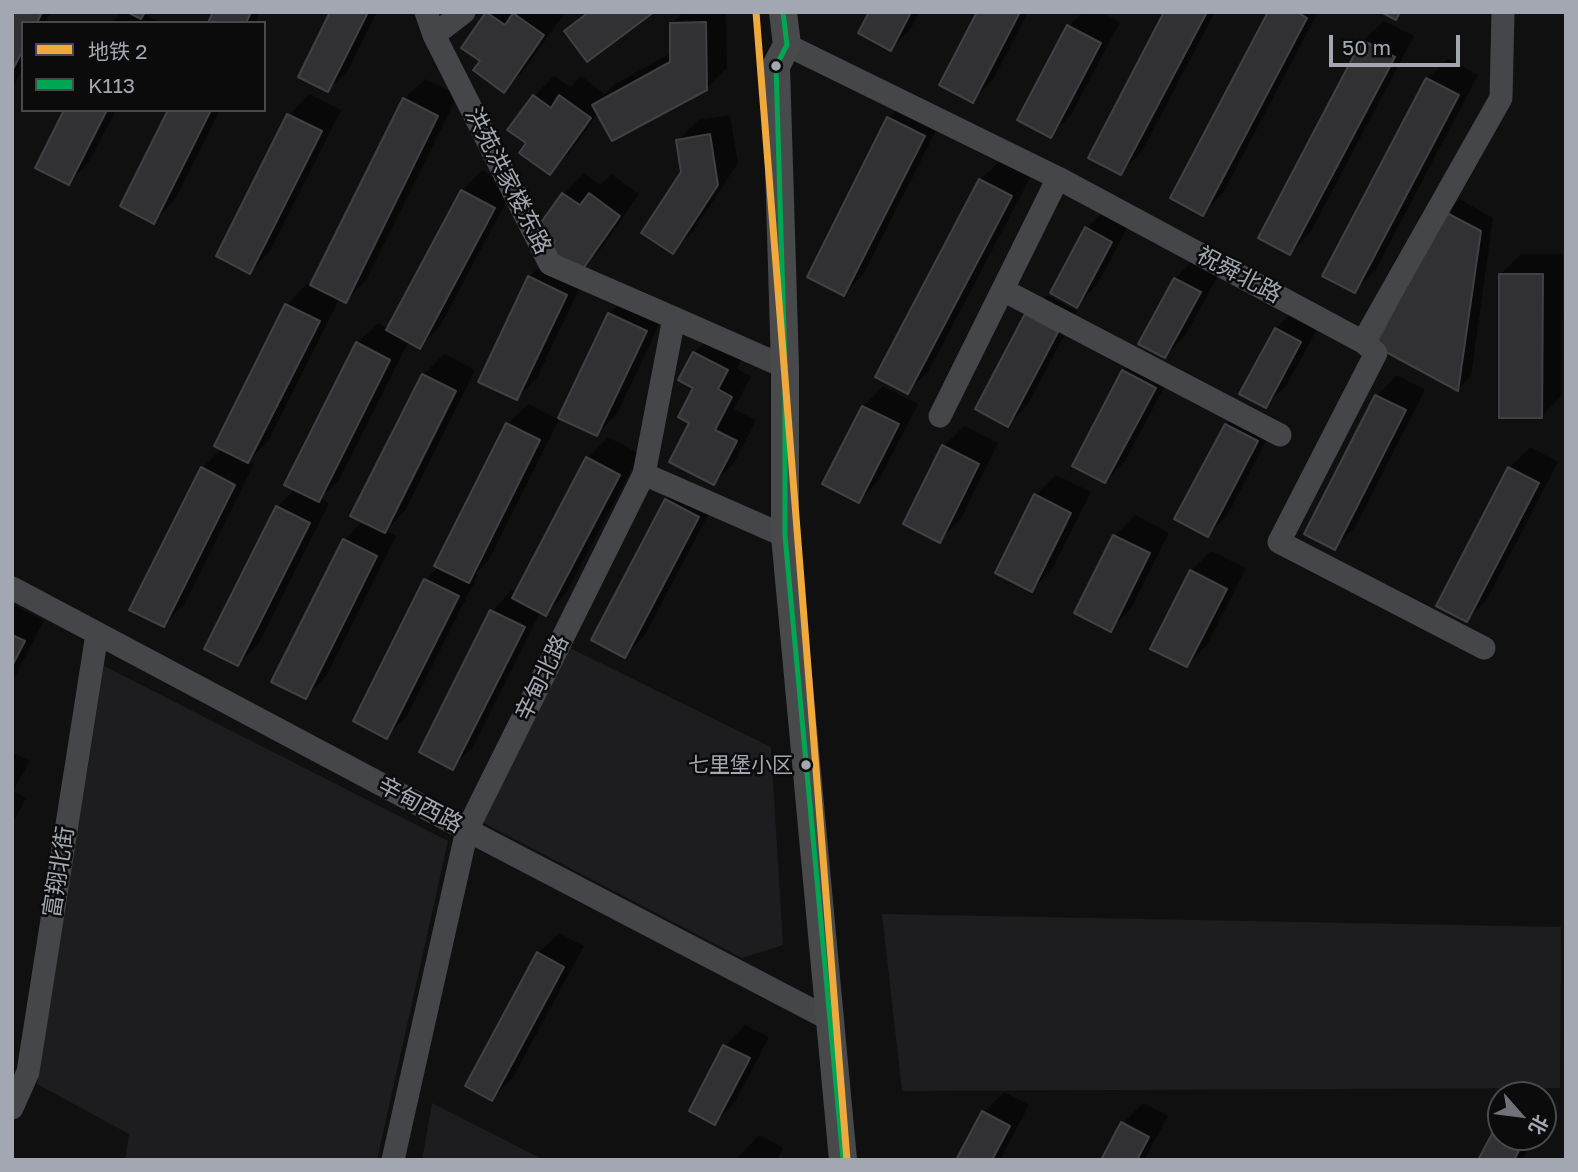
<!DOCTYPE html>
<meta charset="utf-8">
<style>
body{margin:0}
#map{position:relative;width:1578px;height:1172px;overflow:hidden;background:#101011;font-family:"Golos Text","Noto Sans SC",sans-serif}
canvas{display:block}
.frame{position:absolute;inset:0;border:14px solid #a2a7b1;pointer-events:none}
.legend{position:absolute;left:21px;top:21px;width:245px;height:91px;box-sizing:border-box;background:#0b0b0c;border:2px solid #47494e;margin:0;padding:9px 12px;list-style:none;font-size:21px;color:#a2a7b1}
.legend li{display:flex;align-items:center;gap:14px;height:35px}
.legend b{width:35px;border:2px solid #47494e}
.north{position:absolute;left:1487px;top:1081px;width:70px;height:70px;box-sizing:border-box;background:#0b0b0c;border:2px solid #47494e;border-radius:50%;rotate:118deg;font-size:19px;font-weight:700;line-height:28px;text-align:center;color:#a2a7b1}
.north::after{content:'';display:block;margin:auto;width:24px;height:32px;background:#6f7279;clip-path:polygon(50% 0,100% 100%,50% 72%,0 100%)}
.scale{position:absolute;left:1329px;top:35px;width:131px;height:32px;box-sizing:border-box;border:4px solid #a2a7b1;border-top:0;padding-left:9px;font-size:21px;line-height:24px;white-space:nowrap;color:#a2a7b1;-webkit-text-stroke:5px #0b0b0c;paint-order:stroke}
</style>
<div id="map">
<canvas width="1578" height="1172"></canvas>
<div class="frame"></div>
<ul class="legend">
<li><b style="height:9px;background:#efa93d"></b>地铁 2</li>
<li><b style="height:9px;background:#00a651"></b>K113</li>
</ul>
<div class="north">北</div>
<div class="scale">50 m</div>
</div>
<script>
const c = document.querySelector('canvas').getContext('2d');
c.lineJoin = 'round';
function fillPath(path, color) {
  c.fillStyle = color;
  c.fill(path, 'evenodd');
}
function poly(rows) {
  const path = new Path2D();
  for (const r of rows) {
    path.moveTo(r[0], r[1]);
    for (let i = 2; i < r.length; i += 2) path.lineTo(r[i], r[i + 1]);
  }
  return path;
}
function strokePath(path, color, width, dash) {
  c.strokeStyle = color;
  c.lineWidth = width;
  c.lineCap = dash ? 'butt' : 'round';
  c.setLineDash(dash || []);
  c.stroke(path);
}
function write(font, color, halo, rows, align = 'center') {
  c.font = font + ' "Golos Text","Noto Sans SC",sans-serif';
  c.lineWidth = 5;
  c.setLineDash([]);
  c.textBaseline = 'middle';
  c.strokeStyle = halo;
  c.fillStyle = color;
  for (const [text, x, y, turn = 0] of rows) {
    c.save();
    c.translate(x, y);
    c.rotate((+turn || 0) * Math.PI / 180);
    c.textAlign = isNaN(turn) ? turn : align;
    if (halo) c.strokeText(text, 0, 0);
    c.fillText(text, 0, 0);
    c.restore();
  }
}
const built = poly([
 [568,647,771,747,783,945,742,958,480,821],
 [104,666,448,841,377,1160,125,1160,129,1134,37,1084],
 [882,914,1561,927,1560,1088,902,1091],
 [432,1103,544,1160,422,1160]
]);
const shadow = poly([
 [12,12,51,12,45,23,23,23,23,68,12,89],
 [122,12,146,12,144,14,160,22,111,23],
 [215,12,260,12,255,23,210,23],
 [332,12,377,12,348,70,328,90],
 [489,12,561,12,564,14,524,70,504,90,482,61,463,47],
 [683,12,726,12,727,68,706,89,598,113,570,152,550,173,528,143,534,96,554,76,570,87,581,76,605,94,615,84,672,53,672,23],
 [871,12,920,12,911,28,891,49],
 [979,12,1028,12,993,80,972,100],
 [1083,12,1101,12,1120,22,1071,115,1050,136,1069,26],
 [1166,12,1215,12,1141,153,1120,173],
 [1270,12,1318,12,1223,193,1203,213],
 [1384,21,1414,36,1310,233,1290,253,1363,41],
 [1448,59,1478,75,1375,271,1354,291,1427,79],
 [425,79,458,95,366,280,345,301,340,298,268,441,248,461,254,464,184,605,163,625,202,468,222,448,216,445,287,305,307,284,312,286,404,99],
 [309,94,341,110,270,251,250,272,218,255,289,115],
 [909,98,944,115,864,273,844,294,889,118],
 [66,110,116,110,89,162,69,183],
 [170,110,220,110,174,201,154,221],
 [730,115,738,163,693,231,673,252,683,173,678,141,698,120],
 [1001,160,1031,176,928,372,907,392,980,180],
 [482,170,514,187,440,326,420,346,409,341,339,480,320,498,329,503,259,643,238,664,277,507,296,488,357,344,378,323,389,329,462,191],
 [584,173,600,185,611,174,639,194,600,250,579,271,586,274,537,378,517,398,529,277,550,257,558,241,539,228,564,194],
 [1460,199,1493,218,1471,376,1458,389,1446,213],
 [1107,208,1131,221,1097,285,1076,306,1087,228],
 [1521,254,1563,254,1562,395,1542,416,1501,274],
 [1195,258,1220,272,1185,336,1165,356,1175,279],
 [630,293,666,310,617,414,597,434,561,417,609,314],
 [1047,295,1077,311,1028,404,1008,425,1026,315],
 [1296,308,1321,322,1286,386,1265,406,1276,329],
 [715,332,747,349,737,369,751,376,734,409,756,420,734,463,714,483,691,422,695,387,694,353],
 [1144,351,1175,367,1125,461,1105,481,1124,371],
 [444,354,475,370,405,511,385,530,396,536,326,676,306,697,344,540,363,521,353,515,423,375],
 [1397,375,1425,390,1355,527,1334,548,1306,533,1377,396],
 [883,386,918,404,879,480,859,501,863,407],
 [528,404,559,420,489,560,475,574,478,575,407,716,387,736,355,720,426,580,439,566,507,424],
 [1247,404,1277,420,1228,514,1208,535,1226,425],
 [964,426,998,443,960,520,939,541,944,446],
 [608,437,640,454,566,593,546,614,541,611,473,747,453,767,492,611,512,590,517,593,588,458],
 [1530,447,1558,462,1487,599,1467,620,1509,468],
 [1056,475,1091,492,1052,569,1032,590,1036,495],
 [687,480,718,496,645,635,624,656,666,500],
 [1135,515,1169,533,1131,609,1110,630,1076,612,1115,536],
 [1211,551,1246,568,1207,645,1187,665,1191,571],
 [16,606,44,620,12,683,12,609],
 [12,752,30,761,13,791,26,798,12,824],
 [559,933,584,946,512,1079,492,1099,538,953],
 [745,1025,769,1037,735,1102,715,1123,691,1111,725,1046],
 [1004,1092,1029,1105,1000,1160,958,1160,984,1112],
 [1143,1103,1168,1116,1144,1160,1103,1160,1123,1123],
 [1543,1108,1548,1111,1543,1121],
 [1501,1121,1501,1137,1534,1137,1522,1160,1480,1160],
 [759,1135,783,1148,777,1160,736,1160]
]);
const building = poly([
 [12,12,42,12,37,23,23,23,23,50,12,71,12,12],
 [127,12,145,12,141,19,127,12],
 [213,12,251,12,246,23,208,23,213,12],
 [330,12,368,12,328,92,298,77,330,12],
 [486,12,505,25,513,13,544,35,504,93,473,70,480,61,461,48,486,12],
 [589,12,654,12,587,62,564,31,589,12],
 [869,12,911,12,891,51,858,33,869,12],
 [977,12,1020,12,973,103,939,85,977,12],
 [1164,12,1207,12,1121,175,1088,158,1164,12],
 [1268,12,1297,12,1307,18,1203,216,1170,198,1268,12],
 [1381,12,1400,12,1396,20,1381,12],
 [706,22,707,90,612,141,592,105,670,62,670,23,706,22],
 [1067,25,1101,43,1051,138,1017,120,1067,25],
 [1362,40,1395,57,1290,255,1258,238,1362,40],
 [1426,78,1459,95,1355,293,1322,276,1426,78],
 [533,95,551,108,559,95,591,118,550,175,519,153,526,143,507,130,533,95],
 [403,98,438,116,346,303,310,285,403,98],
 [64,110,107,110,69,185,35,168,64,110],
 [168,110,211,110,154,224,120,206,168,110],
 [287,114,322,131,250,274,216,256,287,114],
 [887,117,925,136,844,296,807,277,887,117],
 [710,134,718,185,673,254,641,233,681,172,676,140,710,134],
 [979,179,1012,196,908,394,875,377,979,179],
 [461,190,495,208,420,349,386,330,461,190],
 [562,193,580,205,589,193,620,216,580,273,549,251,555,241,537,228,562,193],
 [1445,212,1481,231,1458,391,1375,346,1445,212],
 [1085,227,1112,242,1077,308,1050,293,1085,227],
 [1499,274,1543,274,1542,418,1499,418,1499,274],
 [528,276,567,295,517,400,478,382,528,276],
 [1174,278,1201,292,1165,358,1138,344,1174,278],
 [285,304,320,321,248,463,214,446,285,304],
 [608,313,647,331,597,436,558,418,608,313],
 [1025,314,1058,332,1008,427,975,409,1025,314],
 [1275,328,1301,342,1266,408,1239,394,1275,328],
 [356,342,390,360,319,502,284,485,356,342],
 [693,352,728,370,718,389,732,397,715,430,737,441,714,485,669,462,689,423,678,417,693,388,678,380,693,352],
 [1122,370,1156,388,1105,483,1072,466,1122,370],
 [422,374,456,391,385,533,350,516,422,374],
 [1375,395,1406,410,1335,550,1304,534,1375,395],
 [862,406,899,424,859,503,822,484,862,406],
 [506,423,540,440,469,583,434,566,506,423],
 [1225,424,1258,441,1208,537,1174,519,1225,424],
 [942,445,979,464,940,543,903,524,942,445],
 [586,457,620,475,546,616,512,598,586,457],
 [201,467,235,485,164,627,129,610,201,467],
 [1508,467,1539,483,1467,622,1436,606,1508,467],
 [1034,494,1071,513,1032,592,995,573,1034,494],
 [665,499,699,517,625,658,591,640,665,499],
 [276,506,310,523,238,666,204,649,276,506],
 [1113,535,1150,553,1111,632,1074,613,1113,535],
 [343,539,377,556,306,699,271,682,343,539],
 [1190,570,1227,589,1187,667,1150,649,1190,570],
 [424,579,459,596,387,739,353,721,424,579],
 [490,610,525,627,453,770,419,752,490,610],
 [12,635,25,641,12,666,12,635],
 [537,952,564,967,492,1101,465,1086,537,952],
 [723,1045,750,1058,715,1125,689,1111,723,1045],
 [982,1111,1010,1126,992,1160,956,1160,982,1111],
 [1501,1117,1501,1137,1526,1137,1514,1160,1478,1160,1501,1117],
 [1121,1122,1149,1137,1137,1160,1101,1160,1121,1122]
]);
const minor = poly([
 [426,12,434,35,550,264,674,318],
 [434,35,464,12],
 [787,45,1058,178,1363,342,1501,98,1503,12],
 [1003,290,1280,435],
 [1363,342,1376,353,1279,542,1484,648],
 [940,416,1058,178],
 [644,474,785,536],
 [12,588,467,830,829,1019],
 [12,1108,28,1072,97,634],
 [393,1160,467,830,644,474,674,318,785,367]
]);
const major = poly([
 [783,12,787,45,776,66,785,367,785,536,843,1160]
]);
const bus1 = poly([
 [783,12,787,45,776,66,785,367,785,536,843,1160]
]);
const metro1 = poly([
 [756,12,847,1160]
]);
const markers = [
 [776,66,6,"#a2a7b1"],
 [806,765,6,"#a2a7b1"]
];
const busNames = [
 ["七里堡小区",793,765]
];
const streetNames = [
 ["洪苑洪家楼东路",508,181,63],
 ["祝舜北路",1239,275,28],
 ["辛甸北路",542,678,-64],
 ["辛甸西路",420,805,28],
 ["富翔北街",59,872,-81]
];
fillPath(built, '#1d1d1f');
fillPath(shadow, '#0007');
fillPath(building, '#313133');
strokePath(building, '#404144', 2);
strokePath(minor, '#454649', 23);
strokePath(major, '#48494b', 28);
strokePath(bus1, '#00a651', 5);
strokePath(metro1, '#efa93d', 7);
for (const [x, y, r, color] of markers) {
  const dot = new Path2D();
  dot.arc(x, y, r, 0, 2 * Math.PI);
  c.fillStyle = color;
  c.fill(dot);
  strokePath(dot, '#0b0b0c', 2.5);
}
write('21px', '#a2a7b1', '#0b0b0c', busNames, 'right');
write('23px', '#a2a7b1', '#0b0b0c', streetNames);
</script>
